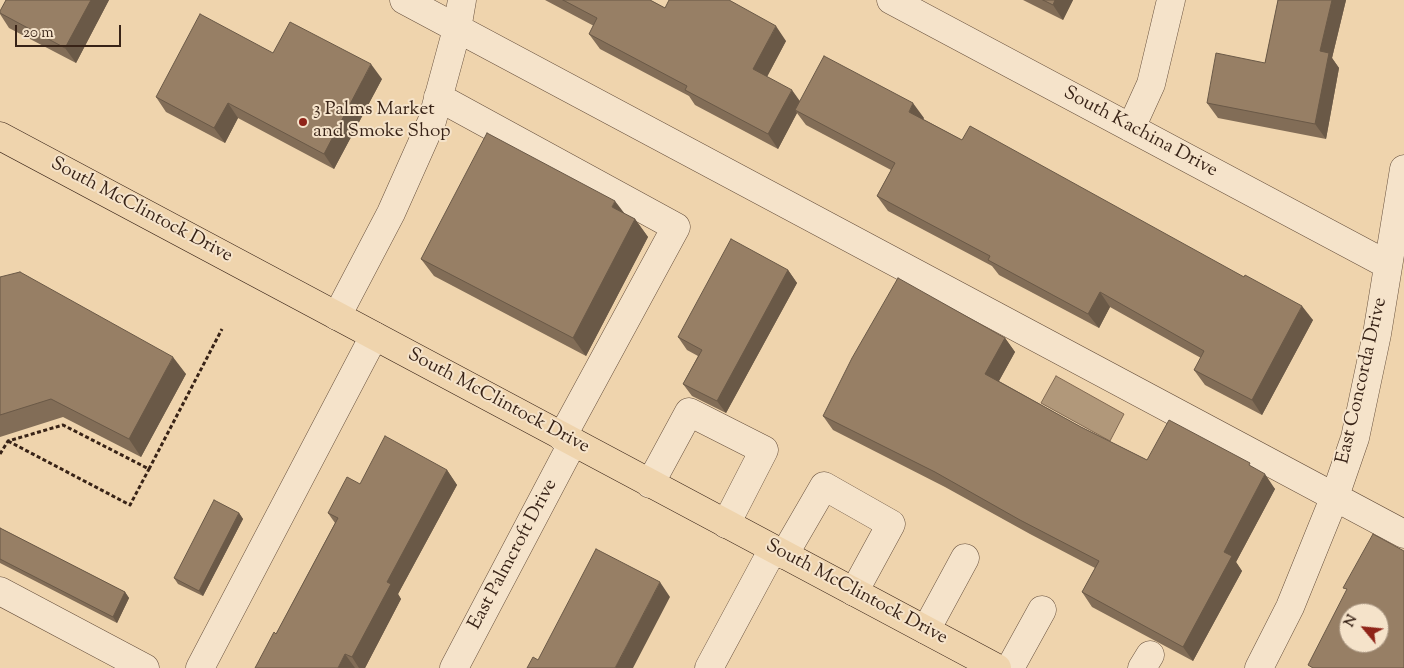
<!DOCTYPE html>
<style>
body{margin:0}
#map{position:relative;width:1404px;height:668px;overflow:hidden;background:#efd4ad;font-family:"Sorts Mill Goudy",serif}
canvas{display:block}
.north{position:absolute;left:1339px;top:603px;width:50px;height:50px;box-sizing:border-box;background:#f5e3ca;border:1px solid #a99682;border-radius:50%;rotate:298deg;font-size:14px;font-weight:700;line-height:20px;text-align:center;color:#382317}
.north::after{content:'';display:block;margin:auto;width:18px;height:22px;background:#8f2418;clip-path:polygon(50% 0,100% 100%,50% 72%,0 100%)}
.scale{position:absolute;left:15px;top:25px;width:106px;height:22px;box-sizing:border-box;border:2px solid #382317;border-top:0;padding-left:6px;font-size:15px;line-height:18px;white-space:nowrap;color:#382317;-webkit-text-stroke:4px #f5e3ca;paint-order:stroke}
</style>
<div id="map">
<canvas width="1404" height="668"></canvas>
<div class="north">N</div>
<div class="scale">20 m</div>
</div>
<script>
const c = document.querySelector('canvas').getContext('2d');
c.lineJoin = 'round';
function fillPath(path, color) {
  c.fillStyle = color;
  c.fill(path, 'evenodd');
}
function poly(rows) {
  const path = new Path2D();
  for (const r of rows) {
    path.moveTo(r[0], r[1]);
    for (let i = 2; i < r.length; i += 2) path.lineTo(r[i], r[i + 1]);
  }
  return path;
}
function strokePath(path, color, width, dash) {
  c.strokeStyle = color;
  c.lineWidth = width;
  c.lineCap = dash ? 'butt' : 'round';
  c.setLineDash(dash || []);
  c.stroke(path);
}
function write(font, color, halo, rows, align = 'center') {
  c.font = font + ' "Sorts Mill Goudy",serif';
  c.lineWidth = 4;
  c.setLineDash([]);
  c.textBaseline = 'middle';
  c.strokeStyle = halo;
  c.fillStyle = color;
  for (const [text, x, y, turn = 0] of rows) {
    c.save();
    c.translate(x, y);
    c.rotate((+turn || 0) * Math.PI / 180);
    c.textAlign = isNaN(turn) ? turn : align;
    if (halo) c.strokeText(text, 0, 0);
    c.fillText(text, 0, 0);
    c.restore();
  }
}
const water = poly([
 [1056,376,1124,414,1110,441,1041,403,1056,376]
]);
const path = poly([
 [8,441,130,505,149,469],
 [0,454,8,441,63,425,149,469,222,329]
]);
const minor = poly([
 [404,0,1404,534],
 [891,0,1388,265],
 [438,97,676,227,562,437],
 [1131,128,1151,84,1171,0],
 [337,316,391,213,432,121,457,29,462,0],
 [650,484,689,412,764,450,726,524],
 [784,555,824,486,891,524,854,592],
 [0,591,145,668],
 [926,630,965,558],
 [200,668,374,336],
 [454,668,573,442],
 [709,668,773,549],
 [1010,668,1042,610],
 [1142,668,1150,655],
 [1259,668,1290,607,1335,496,1355,438,1377,334,1404,169]
]);
const major = poly([
 [0,136,997,668]
]);
const wall = poly([
 [6,0,109,0,76,63,9,28,0,14],
 [545,0,650,0,665,8,786,41,767,77,800,102,924,118,923,119,962,140,1313,320,1262,415,1205,385,1194,370,1201,358,1110,307,1099,328,999,275,992,266,888,211,877,196,891,170,806,125,797,113,778,149,695,105,689,96,600,49,589,34,594,26],
 [1023,0,1073,0,1063,20],
 [1278,0,1346,0,1332,58,1339,68,1326,139,1218,118,1207,103,1265,63],
 [382,79,334,169,238,118,225,143,166,112,156,97],
 [624,214,635,219,648,237,586,356,434,276,421,259],
 [788,270,797,283,726,413,692,396,683,384,698,356,687,350,678,337],
 [0,277,186,374,141,457,63,417,0,437],
 [1005,338,1015,352,999,381,1081,427,1147,460,1252,467,1275,489,1236,562,1242,571,1193,661,1092,607,1082,592,1095,568,1030,534,945,487,833,430,823,416],
 [447,470,457,485,398,594,401,599,365,668,255,668,276,634,335,523,328,513,360,484],
 [239,513,243,519,203,596,178,584,174,578],
 [0,528,125,592,129,598,117,623,0,563]
]);
const shadedWall = poly([
 [91,0,109,0,76,63,65,48],
 [1055,0,1073,0,1063,20,1053,5],
 [1332,0,1346,0,1332,58,1339,68,1326,139,1315,124,1320,51],
 [776,26,786,41,763,84,753,69],
 [371,64,382,79,334,169,324,154],
 [792,90,802,104,795,110,797,113,778,149,768,134],
 [228,103,238,118,225,143,214,128],
 [913,103,924,118,919,126,909,112],
 [615,201,628,218,612,207],
 [635,219,648,237,586,356,573,338],
 [788,270,797,283,726,413,717,401],
 [1100,292,1110,307,1099,328,1088,314],
 [1302,306,1313,320,1262,415,1252,400],
 [1005,338,1015,352,995,388,985,374],
 [173,357,186,374,141,457,129,439],
 [447,470,457,485,398,594,401,599,365,668,359,668,352,657,387,582],
 [1265,474,1275,489,1236,562,1242,571,1193,661,1183,647,1224,552],
 [239,513,243,519,203,596,199,591],
 [660,582,670,597,633,668,615,668],
 [125,592,129,598,117,623,113,617],
 [345,654,355,668,338,668]
]);
const building = poly([
 [6,0,91,0,65,48,0,13,0,11,6,0],
 [563,0,650,0,665,8,669,0,729,0,776,26,753,69,792,90,768,134,685,90,687,86,589,34,597,18,563,0],
 [1043,0,1055,0,1053,5,1043,0],
 [1278,0,1332,0,1320,51,1329,53,1315,124,1207,103,1216,53,1265,63,1278,0],
 [200,14,273,53,290,22,371,64,324,154,228,103,214,128,156,97,200,14],
 [824,56,913,103,909,112,962,140,970,126,1244,277,1245,275,1302,306,1252,400,1194,370,1204,351,1100,292,1088,314,988,260,990,256,877,196,895,163,795,110,824,56],
 [487,133,615,201,612,207,635,219,573,338,421,259,487,133],
 [731,239,788,270,717,401,683,384,702,350,678,337,731,239],
 [20,272,173,357,129,439,51,399,0,415,0,277,20,272],
 [898,278,1005,338,985,374,1081,427,1147,460,1169,420,1250,463,1249,465,1265,474,1224,552,1232,556,1183,647,1082,592,1099,561,1020,520,935,472,823,416,852,358,898,278],
 [385,436,447,470,387,582,391,584,352,657,345,654,338,668,255,668,274,632,276,634,338,518,328,513,347,477,360,484,385,436],
 [214,500,239,513,199,591,174,578,214,500],
 [0,528,125,592,113,617,0,559,0,528],
 [1373,534,1404,551,1404,668,1313,668,1308,665,1347,589,1343,588,1373,534],
 [1349,613,1379,613,1379,643,1349,643,1349,613],
 [596,549,660,582,615,668,527,668,533,657,538,660,596,549]
]);
const markers = [
 [303,122,5,"#8f2418"]
];
const poiNames = [
 ["3 Palms Market",313,111],
 ["and Smoke Shop",313,133]
];
const streetNames = [
 ["South Kachina Drive",1140,133,28],
 ["South McClintock Drive",141,211,28],
 ["East Concorda Drive",1363,381,-77],
 ["South McClintock Drive",498,402,28],
 ["East Palmcroft Drive",514,555,-62],
 ["South McClintock Drive",856,593,28]
];
fillPath(water, '#b1987a');
strokePath(water, '#816952', 1);
strokePath(minor, '#664f3c', 29);
strokePath(major, '#382317', 29);
strokePath(path, '#382317', 3, [4, 2.5]);
strokePath(minor, '#f5e3ca', 28);
strokePath(major, '#efd4ad', 28);
fillPath(wall, '#826d57');
fillPath(shadedWall, '#6a5947');
fillPath(building, '#977f65');
strokePath(building, '#6a5947', 1);
for (const [x, y, r, color] of markers) {
  const dot = new Path2D();
  dot.arc(x, y, r, 0, 2 * Math.PI);
  c.fillStyle = color;
  c.fill(dot);
  strokePath(dot, '#f5e3ca', 2);
}
write('19px', '#382317', '#f5e3ca', poiNames, 'left');
write('19px', '#382317', '#f5e3ca', streetNames);
</script>
